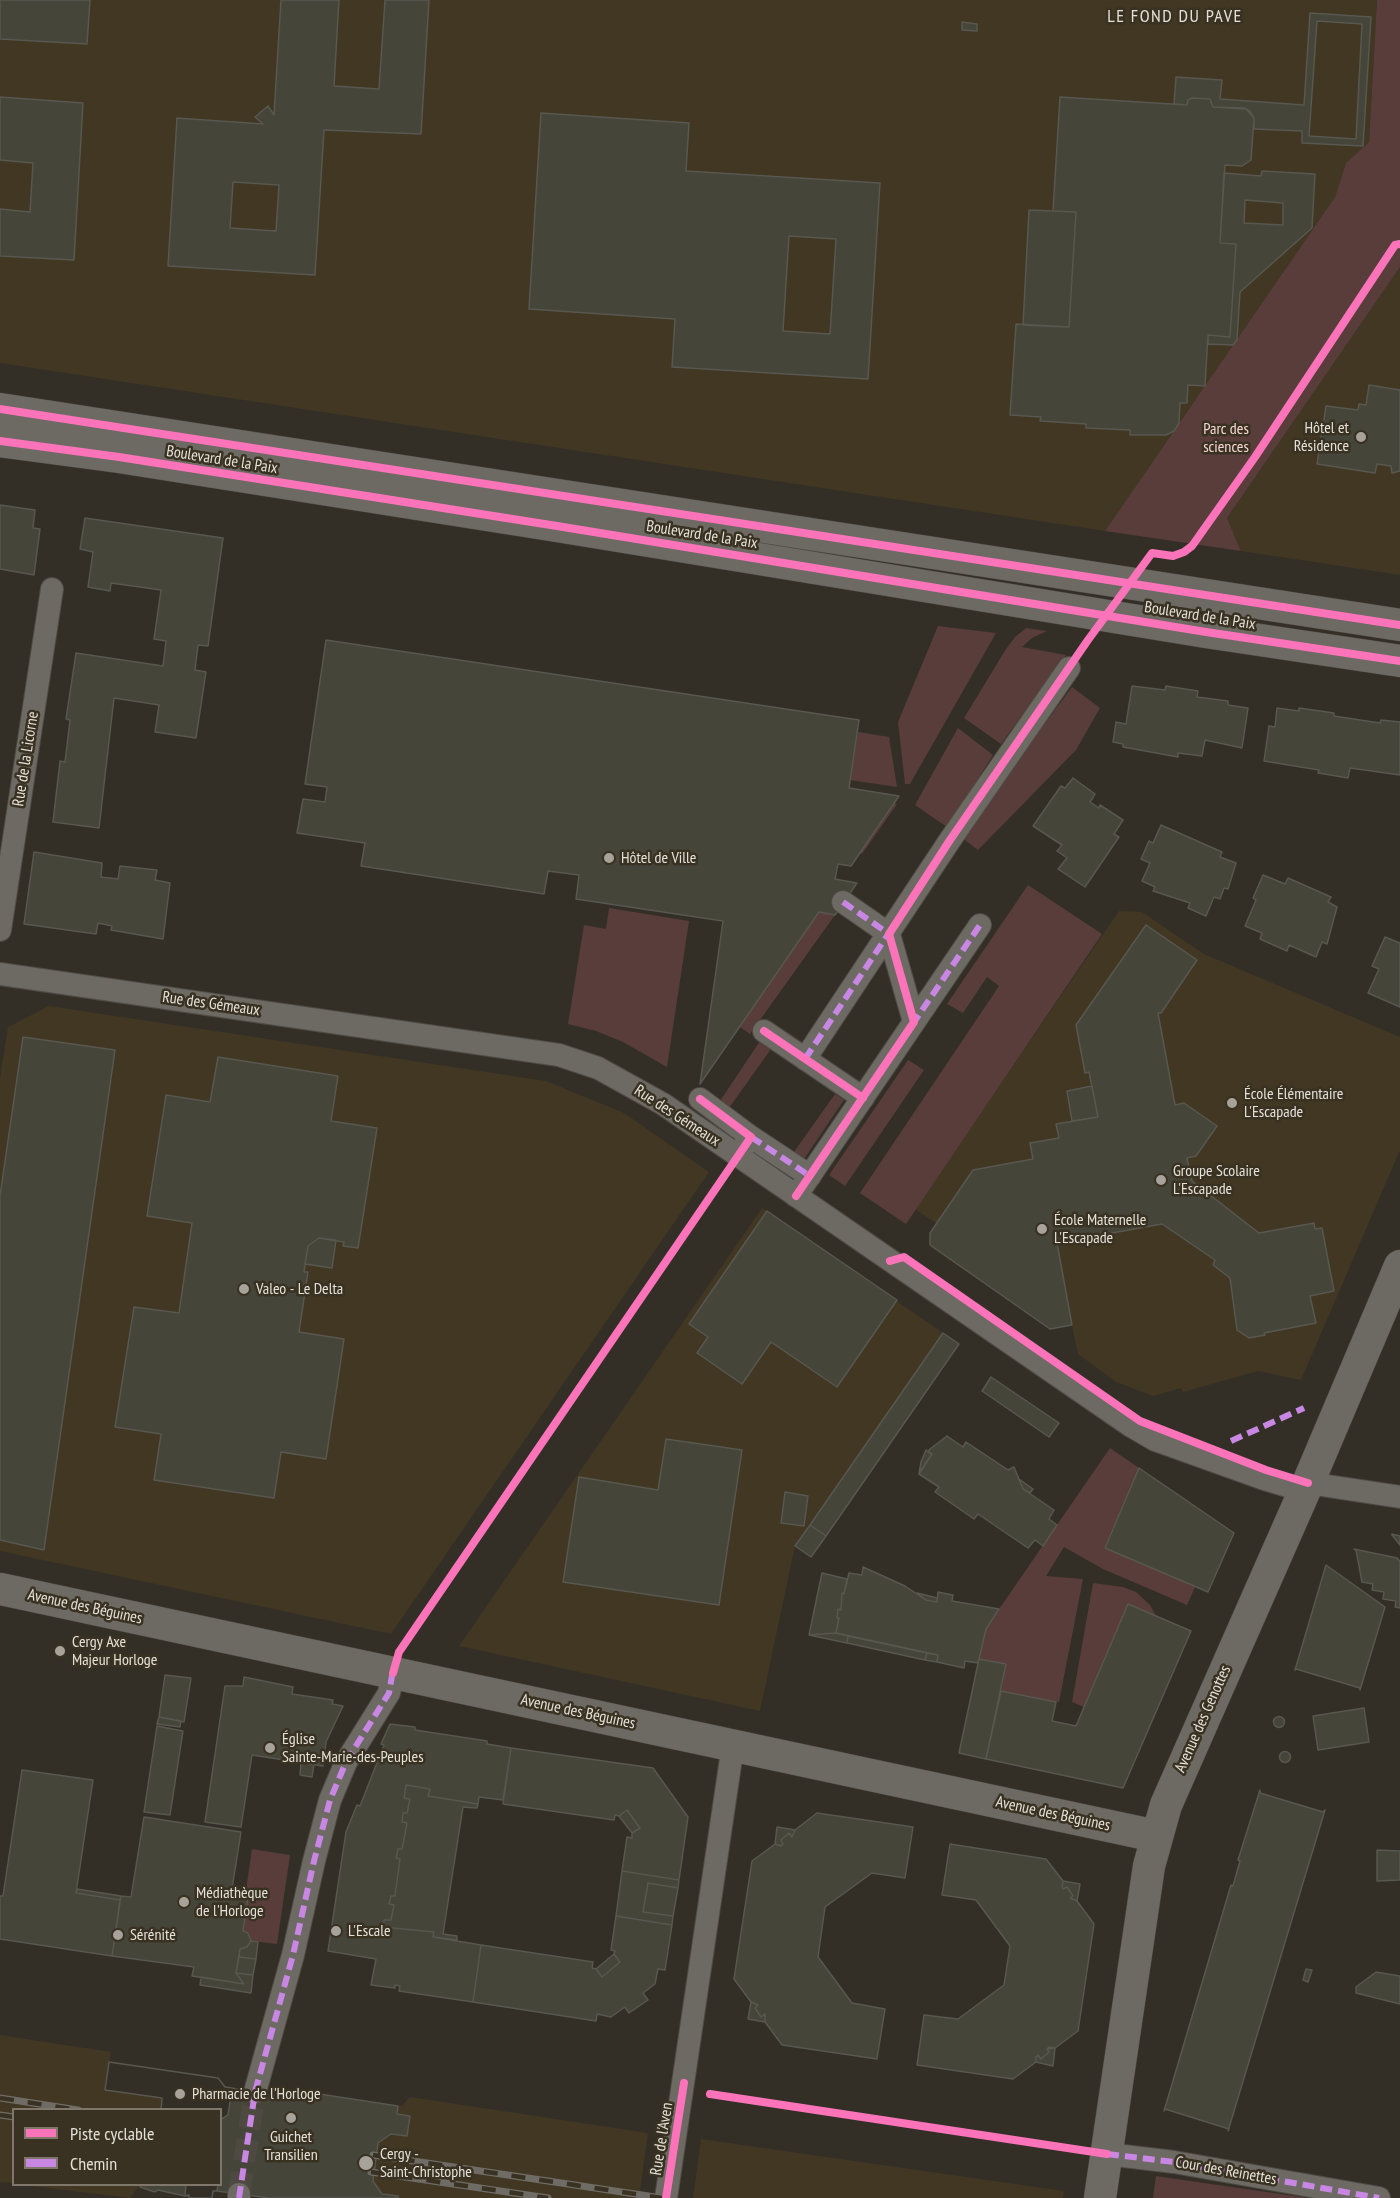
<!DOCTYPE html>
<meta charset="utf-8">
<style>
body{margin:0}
#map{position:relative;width:1400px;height:2198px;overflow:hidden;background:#332f27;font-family:"PT Sans Narrow",sans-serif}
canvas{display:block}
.legend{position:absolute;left:12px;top:2108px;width:210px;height:78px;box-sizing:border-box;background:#393121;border:2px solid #7e776a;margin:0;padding:8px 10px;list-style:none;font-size:18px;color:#e6e1d8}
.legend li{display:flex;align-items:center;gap:12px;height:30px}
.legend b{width:30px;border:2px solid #7e776a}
</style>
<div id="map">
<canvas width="1400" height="2198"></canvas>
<ul class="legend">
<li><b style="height:8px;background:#fb73b8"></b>Piste cyclable</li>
<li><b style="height:8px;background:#c787e3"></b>Chemin</li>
</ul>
</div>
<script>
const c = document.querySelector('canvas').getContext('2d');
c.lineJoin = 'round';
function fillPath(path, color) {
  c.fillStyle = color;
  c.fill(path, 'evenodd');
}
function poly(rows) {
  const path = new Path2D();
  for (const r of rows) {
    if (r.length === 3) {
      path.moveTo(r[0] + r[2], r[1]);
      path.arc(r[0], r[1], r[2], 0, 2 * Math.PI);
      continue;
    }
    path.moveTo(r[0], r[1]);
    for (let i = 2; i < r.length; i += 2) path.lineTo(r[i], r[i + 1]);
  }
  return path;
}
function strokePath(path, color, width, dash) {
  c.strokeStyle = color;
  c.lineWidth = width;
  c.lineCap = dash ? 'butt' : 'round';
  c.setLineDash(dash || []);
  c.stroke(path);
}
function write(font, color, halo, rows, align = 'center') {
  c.font = font + ' "PT Sans Narrow",sans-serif';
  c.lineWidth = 5;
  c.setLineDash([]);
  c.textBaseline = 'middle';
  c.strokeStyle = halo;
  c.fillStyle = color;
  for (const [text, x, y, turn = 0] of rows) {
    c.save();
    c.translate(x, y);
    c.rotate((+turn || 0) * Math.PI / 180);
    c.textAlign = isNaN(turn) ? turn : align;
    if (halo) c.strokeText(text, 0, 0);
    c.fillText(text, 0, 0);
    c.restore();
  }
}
const built = poly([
 [0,0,1377,0,1369,142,1346,163,1335,197,1105,531,0,363],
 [1400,267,1400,575,1241,551,1227,518],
 [1119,911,1142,912,1204,954,1400,1037,1400,1150,1301,1380,1258,1371,1183,1392,1181,1388,1153,1396,1116,1382,1078,1354,1072,1325,1050,1329,932,1248,929,1237,936,1223,915,1209],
 [49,1006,546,1081,624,1113,709,1172,391,1634,0,1551,0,1078,8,1027],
 [762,1208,943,1333,795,1546,760,1711,459,1646],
 [0,2035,111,2052,105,2090,162,2098,161,2109,14,2110,13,2183,0,2182],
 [410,2097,648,2133,639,2198,398,2198,398,2196,382,2194,373,2181,378,2143,391,2134,407,2136,410,2117,397,2114,398,2106,401,2106],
 [701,2139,1064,2191,1063,2198,693,2198],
 [23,2185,140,2185,130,2198]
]);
const green = poly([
 [1377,0,1400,0,1400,267,1227,518,1241,551,1105,531,1335,197,1346,163,1369,142],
 [938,626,996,633,910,784,905,784,898,722],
 [1026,628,1047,631,1032,638,1022,647,1066,655,1001,744,964,718,1006,649,1015,637],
 [1072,687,1100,708,1076,750,978,850,961,837],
 [958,728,993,755,947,827,915,805],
 [858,732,889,737,897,787,850,780],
 [894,803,897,804,862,854,860,852],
 [1028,885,1102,934,906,1224,860,1193,999,986,987,977,963,1013,947,1004],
 [609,908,689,921,667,1067,623,1042,596,1031,568,1024,584,925,606,929],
 [819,912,835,915,750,1034,740,1027],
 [760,1041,771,1049,729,1108,720,1101],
 [908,1060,924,1070,845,1186,829,1175],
 [835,1094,844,1100,804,1159,794,1152],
 [1110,1448,1139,1468,1105,1547,1195,1587,1187,1605,1103,1569,1064,1547,1046,1576,1083,1579,1059,1702,1001,1691,1006,1664,979,1659,986,1628],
 [1093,1583,1123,1587,1136,1592,1150,1605,1156,1616,1128,1604,1084,1707,1072,1702],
 [252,1849,290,1855,277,1944,251,1941,248,1933,243,1931,248,1898,245,1897],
 [1156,2176,1308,2198,1153,2198]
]);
const building = poly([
 [0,0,90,0,87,44,0,39,0,0],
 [281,0,339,0,334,86,379,89,385,0,429,0,421,134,324,130,315,275,168,266,177,118,263,124,255,117,268,106,274,115,281,0],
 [233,182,279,185,276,231,230,228,233,182],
 [1310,13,1371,17,1363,146,1302,143,1302,131,1254,129,1254,118,1250,111,1244,108,1213,107,1210,99,1192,98,1188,100,1187,105,1174,104,1176,77,1222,80,1220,99,1304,105,1310,13],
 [1317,21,1362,24,1356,139,1309,136,1317,21],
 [962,22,977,24,977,31,962,30,962,22],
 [0,97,83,103,74,260,0,256,0,209,30,212,33,163,0,160,0,97],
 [1060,97,1187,105,1188,100,1192,98,1210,99,1213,107,1246,109,1254,118,1251,160,1242,166,1225,165,1220,243,1236,244,1230,337,1208,335,1205,386,1188,385,1187,403,1180,403,1179,423,1174,431,1166,435,1130,435,1130,430,1086,428,1086,424,1040,421,1041,417,1010,415,1016,324,1069,327,1076,212,1053,211,1060,97],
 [541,113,689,123,686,171,880,183,868,379,672,367,675,319,529,309,541,113],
 [789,236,836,239,830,334,783,331,789,236],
 [1262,171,1315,174,1312,228,1240,292,1237,340,1233,345,1208,344,1208,335,1230,337,1236,244,1220,243,1224,173,1261,176,1262,171],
 [1245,200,1283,203,1283,225,1244,223,1245,200],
 [1029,210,1076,212,1069,327,1023,325,1029,210],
 [1369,385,1400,390,1400,471,1392,473,1391,466,1377,464,1375,473,1317,464,1326,406,1358,410,1359,404,1366,405,1369,385],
 [0,505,35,510,33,528,40,529,34,575,0,569,0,505],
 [85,518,223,538,208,646,198,645,195,670,206,672,196,738,155,732,159,705,114,698,99,828,53,822,60,761,65,762,70,720,66,719,76,653,163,666,166,641,154,639,161,590,111,583,110,591,88,587,93,552,80,549,85,518],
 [326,640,859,720,849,788,899,796,851,866,838,864,835,879,857,883,835,915,819,912,700,1084,723,921,576,899,579,875,548,871,544,894,361,866,365,843,297,833,303,799,325,802,327,787,305,784,326,640],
 [1132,686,1165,690,1166,686,1198,691,1197,697,1228,701,1228,705,1248,708,1242,748,1205,740,1202,756,1178,753,1178,757,1123,747,1123,744,1113,742,1116,722,1126,724,1132,686],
 [1277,708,1299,711,1299,708,1334,713,1334,716,1380,723,1381,720,1400,722,1400,775,1350,768,1348,778,1318,773,1319,770,1264,761,1269,726,1275,727,1277,708],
 [1073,778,1095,794,1090,802,1099,808,1100,805,1123,820,1114,834,1119,837,1085,887,1058,869,1067,858,1057,851,1062,845,1033,826,1061,786,1065,788,1073,778],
 [1161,825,1222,852,1220,857,1236,863,1228,889,1224,888,1220,899,1214,897,1206,916,1188,908,1190,903,1153,891,1155,887,1142,881,1150,863,1141,859,1149,841,1153,843,1161,825],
 [34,852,102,863,101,877,118,879,120,866,157,870,155,880,170,883,163,939,111,930,112,926,98,923,96,934,24,924,34,852],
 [1263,875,1285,884,1288,878,1331,897,1328,902,1337,907,1327,944,1322,942,1316,957,1289,945,1287,951,1260,939,1262,933,1245,926,1256,900,1253,898,1263,875],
 [1146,925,1197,960,1161,1013,1158,1013,1175,1105,1184,1103,1217,1126,1196,1156,1187,1158,1192,1181,1259,1233,1314,1223,1315,1229,1322,1228,1334,1291,1310,1296,1316,1323,1264,1333,1265,1335,1249,1338,1237,1330,1230,1278,1213,1265,1215,1260,1162,1224,1057,1243,1072,1325,1050,1329,930,1245,930,1233,973,1170,1033,1159,1030,1143,1059,1138,1056,1124,1098,1117,1089,1072,1085,1073,1076,1025,1146,925],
 [1385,937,1400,943,1400,1007,1368,993,1379,969,1372,966,1385,937],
 [23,1037,115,1050,44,1550,0,1540,0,1196,23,1037],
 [218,1057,338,1076,331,1121,377,1128,358,1248,343,1246,344,1242,319,1238,308,1246,304,1272,308,1272,299,1332,344,1339,326,1459,281,1452,274,1498,154,1480,161,1434,115,1427,134,1307,179,1313,192,1223,147,1216,166,1095,210,1102,218,1057],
 [1092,1086,1098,1117,1072,1121,1067,1091,1092,1086],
 [767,1211,897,1300,837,1387,771,1342,742,1384,697,1353,708,1337,689,1324,767,1211],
 [319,1238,336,1240,332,1268,305,1264,308,1246,319,1238],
 [943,1333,959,1344,826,1536,810,1525,943,1333],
 [991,1377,1059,1423,1049,1437,982,1391,991,1377],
 [947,1436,963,1447,966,1442,1008,1470,1014,1467,1023,1489,1054,1510,1049,1519,1057,1525,1043,1546,1035,1540,1028,1548,978,1514,974,1519,935,1492,939,1487,919,1474,932,1454,928,1452,930,1449,947,1436],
 [666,1439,742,1450,719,1605,563,1582,579,1477,658,1490,666,1439],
 [926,1450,932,1454,919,1473,921,1462,926,1450],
 [1139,1468,1234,1533,1208,1592,1105,1548,1139,1468],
 [1019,1479,1033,1489,1030,1493,1023,1489,1019,1479],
 [785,1492,808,1496,804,1526,781,1523,785,1492],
 [810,1525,826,1536,811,1557,795,1546,810,1525],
 [1392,1534,1400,1536,1400,1545,1392,1535,1392,1534],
 [1354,1549,1397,1558,1400,1561,1400,1608,1395,1607,1396,1601,1383,1599,1384,1592,1372,1590,1373,1584,1362,1582,1356,1550,1354,1549],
 [1326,1565,1385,1607,1360,1690,1360,1688,1296,1669,1295,1670,1326,1565],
 [863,1567,905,1586,926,1600,937,1602,938,1592,953,1595,952,1601,999,1609,986,1629,978,1663,965,1661,964,1668,937,1662,938,1655,836,1633,839,1618,837,1618,838,1609,841,1610,842,1593,844,1594,849,1573,862,1575,863,1567],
 [822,1573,847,1579,844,1594,842,1593,841,1610,838,1609,837,1618,839,1618,836,1633,809,1635,822,1573],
 [917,1593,937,1598,937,1602,926,1600,917,1593],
 [1128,1604,1191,1631,1123,1788,986,1759,1001,1691,1056,1702,1052,1721,1076,1726,1128,1604],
 [836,1633,848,1636,847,1643,809,1635,836,1633],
 [848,1636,927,1653,925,1660,847,1643,848,1636],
 [927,1653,938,1655,937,1662,925,1660,927,1653],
 [979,1659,1006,1664,986,1759,959,1753,979,1659],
 [165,1675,191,1678,184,1722,159,1717,165,1675],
 [244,1677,293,1687,292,1694,333,1700,332,1704,343,1706,326,1742,323,1766,252,1755,241,1827,205,1822,225,1686,243,1686,244,1677],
 [1364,1708,1369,1742,1318,1750,1313,1716,1364,1708],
 [1279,1722,5.5],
 [159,1717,181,1721,180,1727,157,1724,159,1717],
 [390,1724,415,1727,415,1730,487,1741,487,1744,511,1748,503,1800,479,1797,478,1804,428,1796,430,1789,406,1785,404,1798,410,1799,407,1813,403,1813,402,1822,407,1823,402,1849,398,1849,396,1858,400,1859,395,1896,391,1896,389,1904,394,1905,391,1920,384,1920,383,1927,434,1932,433,1937,481,1945,473,2002,399,1991,400,1986,395,1985,395,1988,371,1985,376,1959,328,1951,346,1832,357,1805,360,1806,384,1745,381,1744,390,1724],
 [157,1726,183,1731,170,1815,144,1812,157,1726],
 [511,1748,653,1768,688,1817,679,1880,622,1871,627,1837,632,1838,632,1833,640,1828,627,1810,619,1816,615,1815,614,1820,503,1804,511,1748],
 [1285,1757,5.5],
 [301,1762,314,1764,312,1777,300,1775,301,1762],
 [22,1770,93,1780,76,1893,120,1900,112,1956,0,1939,0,1896,3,1896,22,1770],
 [406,1785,430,1789,428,1796,478,1804,477,1808,463,1807,443,1934,457,1936,457,1940,433,1937,434,1932,383,1927,384,1920,391,1920,394,1905,389,1904,391,1896,395,1896,400,1859,396,1858,398,1849,402,1849,407,1823,402,1822,403,1813,407,1813,410,1799,404,1798,406,1785],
 [1260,1790,1260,1793,1323,1812,1325,1810,1228,2131,1229,2129,1165,2109,1164,2111,1231,1885,1233,1886,1240,1861,1238,1860,1260,1790],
 [627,1810,640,1828,632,1833,619,1816,627,1810],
 [817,1813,913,1827,905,1878,872,1873,825,1907,818,1957,852,2003,885,2009,877,2059,782,2045,765,2022,765,2014,761,2017,755,2008,758,2005,751,2002,734,1979,752,1861,775,1844,781,1846,783,1844,781,1840,789,1833,792,1837,795,1830,817,1813],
 [144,1817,241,1832,231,1895,248,1897,243,1931,248,1933,251,1941,247,1947,240,1949,236,1973,244,1984,192,1976,194,1967,112,1956,121,1896,131,1897,144,1817],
 [777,1827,795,1830,792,1837,789,1833,781,1840,783,1844,781,1846,775,1844,777,1827],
 [950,1844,1046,1859,1063,1881,1062,1887,1063,1889,1067,1887,1073,1896,1070,1898,1077,1901,1094,1924,1078,2031,1055,2048,1047,2049,1049,2052,1041,2059,1038,2055,1036,2057,1036,2062,1013,2079,917,2065,924,2015,958,2019,1004,1985,1010,1946,976,1900,942,1895,950,1844],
 [1377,1850,1400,1851,1400,1880,1377,1881,1377,1850],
 [622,1871,679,1880,678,1888,648,1883,643,1912,673,1916,672,1925,616,1916,622,1871],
 [1063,1881,1080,1884,1077,1901,1070,1898,1073,1896,1067,1887,1063,1889,1062,1887,1063,1881],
 [648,1883,678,1888,673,1916,643,1912,648,1883],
 [77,1889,121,1896,120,1900,76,1893,77,1889],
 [616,1916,672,1925,665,1970,658,1969,655,1984,643,1993,648,2000,629,2013,625,2007,611,2017,597,2014,596,2021,473,2002,481,1945,593,1962,592,1968,596,1969,602,1977,620,1962,614,1954,615,1951,611,1950,616,1916],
 [251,1941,258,1942,256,1959,239,1957,240,1949,247,1947,251,1941],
 [614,1954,620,1962,602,1977,596,1969,614,1954],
 [239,1957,256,1959,253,1975,236,1973,239,1957],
 [1306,1969,1312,1970,1308,1982,1303,1980,1306,1969],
 [1376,1972,1400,1976,1400,2004,1356,1993,1356,1987,1376,1972],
 [236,1973,253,1975,251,1993,200,1985,201,1977,244,1984,236,1973],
 [751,2002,758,2005,755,2008,761,2017,765,2014,765,2022,748,2019,751,2002],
 [1049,2047,1055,2048,1053,2066,1036,2062,1036,2057,1038,2055,1041,2059,1049,2052,1047,2049,1049,2047],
 [109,2062,218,2078,225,2087,232,2088,228,2115,220,2120,220,2110,161,2110,162,2098,105,2090,109,2062],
 [109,2062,218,2078,225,2087,275,2095,285,2097,293,2090,398,2106,397,2114,410,2116,407,2136,391,2134,378,2143,373,2181,382,2194,398,2196,398,2198,269,2198,217,2191,213,2191,212,2198,189,2198,188,2195,185,2196,158,2190,155,2192,140,2187,140,2184,220,2184,220,2110,161,2110,162,2098,105,2090,109,2062],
 [186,2184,218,2184,217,2191,213,2191,212,2198,189,2198,189,2195,185,2196,186,2184]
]);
const streetTunnel = poly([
 [239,2194,255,2092]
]);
const street = poly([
 [843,902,889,934,914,1022],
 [0,930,52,589],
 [0,974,559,1055,598,1068,663,1104,1131,1426,1155,1440,1264,1479,1304,1491],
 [764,1031,863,1098],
 [805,1059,950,840,1069,668],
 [700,1099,751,1137,737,1155],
 [751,1137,810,1176],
 [796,1196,980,925],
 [1308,1483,1400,1497],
 [255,2092,293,1955,314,1861,330,1800,346,1762,389,1693,393,1673],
 [1107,2154,1174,2162,1379,2198],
 [239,2198,239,2194],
 [666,2198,733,1745]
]);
const secondary = poly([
 [0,409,1400,625],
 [0,441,119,457,557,526,1206,632,1400,661],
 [0,1589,1156,1836],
 [1100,2198,1149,1866,1166,1805,1308,1483,1400,1266]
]);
const rail = poly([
 [0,2098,78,2110],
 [0,2115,14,2117],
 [373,2155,662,2198],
 [371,2172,548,2198]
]);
const quiet = poly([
 [843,902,889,934,890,938],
 [912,1025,980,925],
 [805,1059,889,933],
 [751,1137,810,1176],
 [1231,1441,1304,1408],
 [1107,2154,1174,2162,1379,2198],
 [239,2198,255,2092,293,1955,314,1861,330,1800,346,1762,389,1693,393,1670]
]);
const cycleway = poly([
 [0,409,1400,625],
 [0,441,119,457,557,526,1206,632,1400,661],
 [764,1031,863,1098],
 [796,1196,914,1022,889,934,950,840,1088,640,1152,553,1173,556,1184,552,1192,546,1255,457,1395,245,1400,244],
 [890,1261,904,1257,1140,1421,1266,1470,1308,1483],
 [393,1673,399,1652,751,1137,700,1099],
 [710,2094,1107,2154],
 [666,2198,684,2083]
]);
const markers = [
 [1361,437,6,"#a7a39a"],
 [609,858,6,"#a7a39a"],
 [1232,1103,6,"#a7a39a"],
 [1161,1180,6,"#a7a39a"],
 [1042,1229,6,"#a7a39a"],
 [244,1289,6,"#a7a39a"],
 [60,1651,6,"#a7a39a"],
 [270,1748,6,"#a7a39a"],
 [184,1902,6,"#a7a39a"],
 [336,1931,6,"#a7a39a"],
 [118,1935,6,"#a7a39a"],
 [180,2094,6,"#a7a39a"],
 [291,2118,6,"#a7a39a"],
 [366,2163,8,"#a7a39a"]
];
const poiNames = [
 ["Hôtel et",1349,428,"right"],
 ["Résidence",1349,446,"right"],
 ["Hôtel de Ville",621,858],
 ["École Élémentaire",1244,1094],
 ["L'Escapade",1244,1112],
 ["Groupe Scolaire",1173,1171],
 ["L'Escapade",1173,1189],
 ["École Maternelle",1054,1220],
 ["L'Escapade",1054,1238],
 ["Valeo - Le Delta",256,1289],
 ["Cergy Axe",72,1642],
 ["Majeur Horloge",72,1660],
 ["Église",282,1739],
 ["Sainte-Marie-des-Peuples",282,1757],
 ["Médiathèque",196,1893],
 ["de l'Horloge",196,1911],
 ["L'Escale",348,1931],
 ["Sérénité",130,1935],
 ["Pharmacie de l'Horloge",192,2094],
 ["Guichet",291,2137,"center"],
 ["Transilien",291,2155,"center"],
 ["Cergy -",380,2154],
 ["Saint-Christophe",380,2172]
];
const parkNames = [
 ["Parc des",1226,429],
 ["sciences",1226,447]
];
const streetNames = [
 ["Boulevard de la Paix",222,460,9],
 ["Boulevard de la Paix",702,535,9],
 ["Boulevard de la Paix",1200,616,9],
 ["Rue de la Licorne",26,759,-81],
 ["Rue des Gémeaux",211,1004,8],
 ["Rue des Gémeaux",677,1116,33],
 ["Avenue des Béguines",85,1607,12],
 ["Avenue des Béguines",578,1712,12],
 ["Avenue des Genottes",1203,1719,-66],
 ["Avenue des Béguines",1053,1814,12],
 ["Rue de l'Aven",662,2139,-81],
 ["Cour des Reinettes",1226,2171,10]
];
const neighbourhoodNames = [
 ["LE FOND DU PAVE",1175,17]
];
fillPath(built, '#413723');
fillPath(green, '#583d3a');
fillPath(building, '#464539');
strokePath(building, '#585750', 1.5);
strokePath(streetTunnel, '#4e4a42', 22, [22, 11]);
strokePath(street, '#4f4b45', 24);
strokePath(secondary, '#4f4b45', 33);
strokePath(street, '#6d6a63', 22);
strokePath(secondary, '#6d6a63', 32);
strokePath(rail, '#6f6c66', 7);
strokePath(rail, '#393121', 4.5, [14]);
strokePath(quiet, '#c787e3', 6, [12, 6]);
strokePath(cycleway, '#fb73b8', 8);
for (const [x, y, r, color] of markers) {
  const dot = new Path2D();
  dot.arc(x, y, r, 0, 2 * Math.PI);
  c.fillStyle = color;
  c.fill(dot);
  strokePath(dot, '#393121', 2);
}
write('16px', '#e6e1d8', '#393121', poiNames, 'left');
write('16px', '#f7d6d4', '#393121', parkNames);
write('16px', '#e6e1d8', '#393121', streetNames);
c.letterSpacing = '1.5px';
write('18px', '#e6e1d8', '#393121', neighbourhoodNames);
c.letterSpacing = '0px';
</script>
